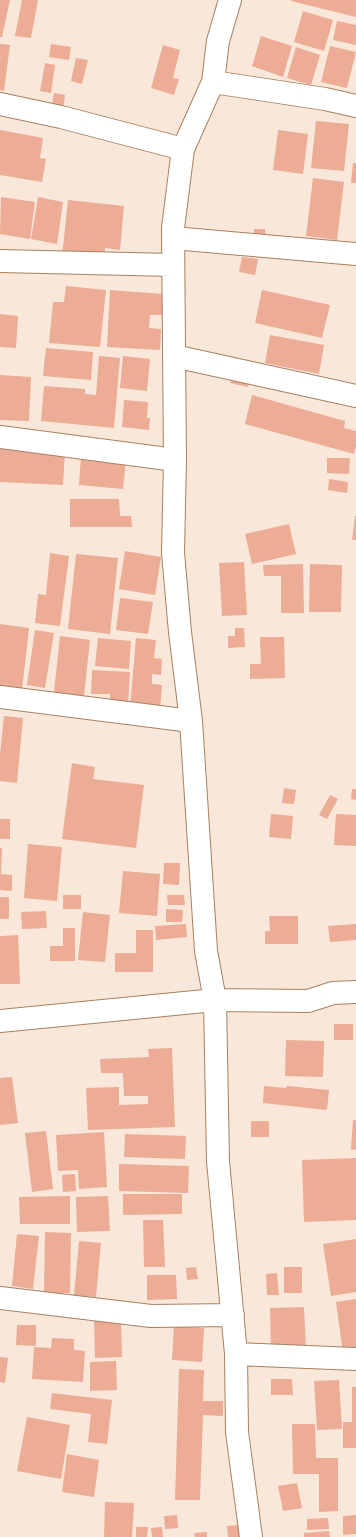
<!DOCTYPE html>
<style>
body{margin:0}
canvas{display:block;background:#f9e7d9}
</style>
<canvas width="356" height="1537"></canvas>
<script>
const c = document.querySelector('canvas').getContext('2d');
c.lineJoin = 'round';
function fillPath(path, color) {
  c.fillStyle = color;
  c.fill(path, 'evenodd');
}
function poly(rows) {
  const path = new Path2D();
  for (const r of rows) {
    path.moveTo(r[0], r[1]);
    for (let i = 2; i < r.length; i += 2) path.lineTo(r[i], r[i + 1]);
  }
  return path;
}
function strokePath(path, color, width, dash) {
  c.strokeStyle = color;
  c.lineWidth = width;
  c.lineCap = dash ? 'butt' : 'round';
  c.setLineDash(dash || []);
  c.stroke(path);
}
const building = poly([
 [0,0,10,0,2,37,0,37],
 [22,0,38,0,31,38,15,36],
 [291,0,356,0,356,17,291,1],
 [303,11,333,20,324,51,294,42],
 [337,21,356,25,356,45,333,40],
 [261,36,292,46,283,77,252,66],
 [0,44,10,45,4,91,0,90],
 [51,44,71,47,69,60,49,57],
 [163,45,180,50,173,78,179,79,174,95,151,88],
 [330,46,356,52,347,88,321,82],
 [296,47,320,55,311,85,287,78],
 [76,58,88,60,82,84,71,81],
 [45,63,55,65,51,93,40,91],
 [54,93,65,95,63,110,51,109],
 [316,121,349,124,344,171,311,168],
 [0,130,43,138,40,158,46,159,42,182,0,175],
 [278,130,308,134,303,174,273,170],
 [353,163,356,163,356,183,351,183],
 [313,178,344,182,337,240,306,236],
 [1,197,35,202,30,239,0,234],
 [38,197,63,202,57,244,31,239],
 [68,200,124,206,120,250,105,248,104,261,62,257],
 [254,229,265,229,266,242,254,242],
 [242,257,258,259,255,275,239,272],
 [66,286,106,290,100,347,49,343,53,302,64,302],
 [110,290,163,294,162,315,150,315,149,328,161,329,160,350,107,347],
 [262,290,330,305,322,338,255,323],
 [0,314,18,316,16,348,0,347],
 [270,335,324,345,319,374,265,363],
 [46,348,93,352,91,380,43,376],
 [99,356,120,358,114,428,41,421,44,386,85,389,85,394,96,395],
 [123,356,150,359,147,391,120,388],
 [233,374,250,379,248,387,230,383],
 [0,375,31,377,29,421,0,420],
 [252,395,345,421,344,428,356,431,356,446,354,454,245,424],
 [124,400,148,402,147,418,150,418,149,430,122,427],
 [0,448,65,451,63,485,0,482],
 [81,456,126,459,123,489,79,485],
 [327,458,350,458,349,474,327,473],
 [329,479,348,482,347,493,328,490],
 [70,499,119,499,120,516,131,516,132,527,70,527],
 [355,516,356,516,356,540,352,540],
 [289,524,296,554,252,564,245,534],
 [125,551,161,557,155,595,119,589],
 [50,553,69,556,60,626,35,623,38,594,46,595],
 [76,554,118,558,110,634,68,629],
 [244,562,247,615,222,616,219,563],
 [303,564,304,613,281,613,281,576,264,576,263,565],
 [310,564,342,565,341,612,309,612],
 [120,598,153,602,148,634,116,630],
 [0,624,29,628,22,690,0,687],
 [235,628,244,628,245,647,228,648,228,636,235,636],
 [35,630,54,633,45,688,27,685],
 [60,636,90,640,84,696,54,692],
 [260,637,284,637,285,678,250,679,250,664,261,664],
 [98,638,131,641,129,669,95,666],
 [136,638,156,640,154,658,162,659,161,675,152,674,152,684,162,685,160,711,130,708],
 [92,670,130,672,128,705,110,704,110,694,91,694],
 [4,716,23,718,17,783,0,781,0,755],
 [72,763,95,767,93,779,144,785,136,848,62,839],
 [284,788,296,790,294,804,282,803],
 [352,789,356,789,356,800,351,799],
 [330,795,338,799,327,819,319,815],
 [271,814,293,816,291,839,269,837],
 [336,814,356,815,356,846,334,845],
 [0,819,10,819,10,839,0,839],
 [28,844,62,847,57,901,24,898],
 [0,848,2,848,1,874,0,874],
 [164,863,180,863,179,885,163,884],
 [123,871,160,874,157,916,119,913],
 [0,874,12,875,12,891,0,890],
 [63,895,81,895,81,909,63,909],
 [167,895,184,895,185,905,168,905],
 [0,897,9,897,9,919,0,919],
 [166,909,183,910,182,922,166,922],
 [46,911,47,928,22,929,21,912],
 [83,912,110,915,105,962,78,960],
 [269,916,298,916,298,944,265,944,265,931,270,931],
 [186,924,187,937,156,940,155,926],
 [356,924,356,940,330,942,328,926],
 [63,928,75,928,75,961,50,961,50,946,63,946],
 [136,930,153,930,153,972,115,972,115,953,136,953],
 [18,935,20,984,0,984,0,936],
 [334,1024,353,1024,353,1040,334,1040],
 [286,1040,324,1041,323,1077,285,1076],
 [172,1048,175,1127,88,1130,86,1088,119,1087,119,1105,148,1104,148,1096,124,1096,123,1073,101,1073,100,1059,149,1057,148,1049],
 [12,1077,18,1123,0,1125,0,1078],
 [264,1086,286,1088,287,1086,329,1090,327,1110,263,1103],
 [353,1120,356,1120,356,1150,351,1149],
 [251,1121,269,1121,269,1137,251,1137],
 [46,1131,53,1189,32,1192,25,1133],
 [104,1132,107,1187,79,1189,78,1170,58,1171,56,1135],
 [125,1134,186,1136,185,1159,124,1157],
 [356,1158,356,1220,304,1222,302,1160],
 [119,1164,189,1166,188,1193,119,1191],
 [75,1174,76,1191,63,1192,62,1175],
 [123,1194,182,1194,182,1214,123,1215],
 [70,1196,70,1224,20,1224,19,1197],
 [108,1196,110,1231,77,1232,76,1197],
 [143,1220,163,1220,165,1267,144,1267],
 [45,1232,71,1233,70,1293,44,1293],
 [17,1234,39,1236,33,1289,12,1286],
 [356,1239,356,1292,331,1296,323,1244],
 [79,1241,101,1243,96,1297,74,1295],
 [196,1267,198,1279,187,1280,186,1268],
 [284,1267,302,1267,302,1293,284,1293],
 [277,1273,279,1295,267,1295,266,1274],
 [147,1275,176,1275,177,1299,147,1300],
 [356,1299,356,1351,343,1353,336,1302],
 [304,1307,306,1348,271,1348,270,1308],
 [94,1318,121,1318,122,1357,95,1358],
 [17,1325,36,1325,36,1346,16,1345],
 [174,1326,204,1328,202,1362,172,1360],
 [52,1338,74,1339,74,1350,85,1351,83,1382,32,1379,34,1347,51,1348],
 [0,1357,8,1358,5,1383,0,1382],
 [116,1361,117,1390,90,1391,90,1362],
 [179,1369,204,1370,203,1401,223,1401,223,1416,203,1415,200,1500,175,1500],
 [271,1379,292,1379,293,1395,271,1395],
 [339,1380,342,1429,317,1430,314,1381],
 [352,1387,356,1387,356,1448,343,1448,343,1422,352,1422],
 [52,1393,112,1400,107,1444,88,1442,91,1414,50,1409],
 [27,1417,70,1425,61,1479,17,1471],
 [292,1424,315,1424,316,1458,338,1458,338,1511,319,1512,319,1474,293,1474],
 [67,1454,99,1460,94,1497,62,1492],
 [297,1483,302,1508,283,1511,278,1486],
 [105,1502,134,1503,132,1537,104,1537],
 [177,1515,178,1528,165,1529,164,1516],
 [356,1515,356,1534,343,1535,343,1516],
 [328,1518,329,1529,307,1530,307,1519],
 [239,1525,239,1537,228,1537,227,1526],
 [136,1527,148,1527,147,1537,136,1537],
 [162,1527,163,1537,152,1537,151,1528],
 [329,1531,330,1537,304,1537,304,1533],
 [207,1532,207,1537,195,1537,194,1533]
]);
const street = poly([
 [230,0,218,41,213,82,183,149,173,228,175,460,173,553,180,632,191,721,206,951,215,1000,218,1161,236,1354,237,1432,251,1537],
 [213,82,325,99,356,106],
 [0,104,61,117,183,149],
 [173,238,356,254],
 [0,261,173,265],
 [174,356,356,396],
 [0,437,175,460],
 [0,697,191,721],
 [0,1021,215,1000,308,1001,333,993,356,992],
 [0,1298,151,1316,233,1315],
 [236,1354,356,1359]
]);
fillPath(building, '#ecac96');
strokePath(street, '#a8805f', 24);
strokePath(street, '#fff', 22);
</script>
